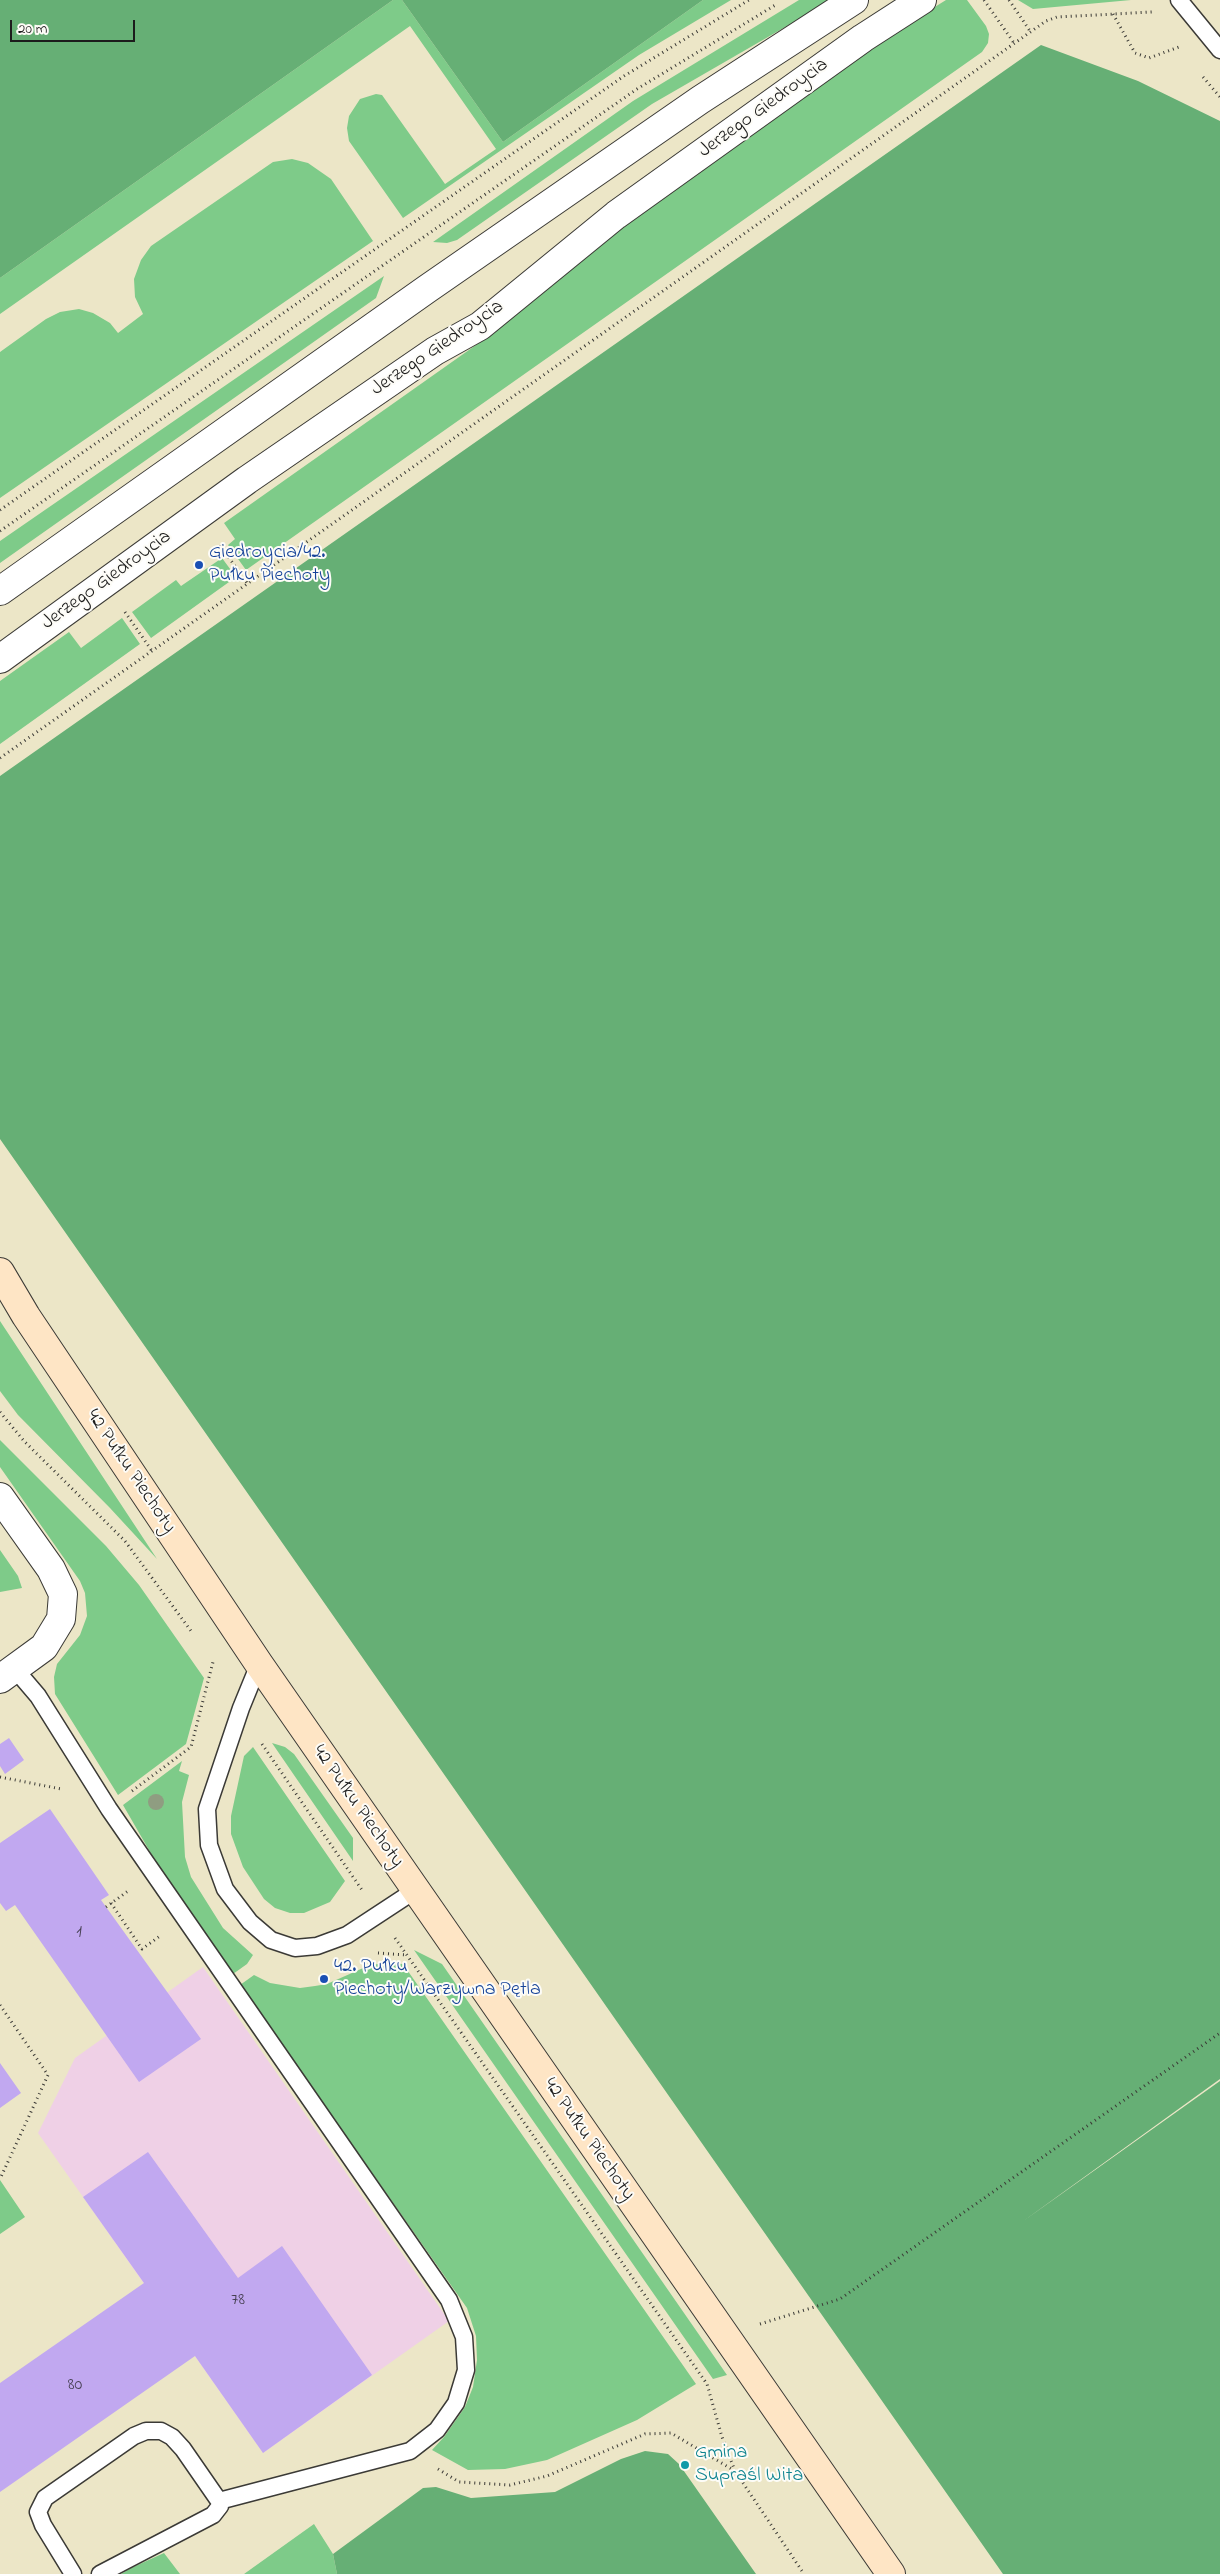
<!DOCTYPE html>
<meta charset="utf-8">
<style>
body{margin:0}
#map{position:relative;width:1220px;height:2574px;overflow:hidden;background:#ece6c7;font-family:"Indie Flower",sans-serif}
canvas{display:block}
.scale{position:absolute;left:10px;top:20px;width:125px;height:22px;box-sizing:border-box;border:2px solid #1c1c1c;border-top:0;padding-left:6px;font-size:15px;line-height:18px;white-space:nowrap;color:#1c1c1c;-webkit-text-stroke:4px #fdfcf7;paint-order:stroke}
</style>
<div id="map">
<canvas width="1220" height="2574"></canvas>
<div class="scale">20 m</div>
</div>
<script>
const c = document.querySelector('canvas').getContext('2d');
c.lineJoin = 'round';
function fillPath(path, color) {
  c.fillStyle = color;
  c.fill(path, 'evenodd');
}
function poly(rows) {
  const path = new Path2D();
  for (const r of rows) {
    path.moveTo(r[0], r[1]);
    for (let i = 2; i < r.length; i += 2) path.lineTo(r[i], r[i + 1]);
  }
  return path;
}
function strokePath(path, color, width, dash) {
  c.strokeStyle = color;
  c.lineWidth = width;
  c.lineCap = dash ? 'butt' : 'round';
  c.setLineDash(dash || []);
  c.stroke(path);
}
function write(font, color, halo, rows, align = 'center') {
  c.font = font + ' "Indie Flower",sans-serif';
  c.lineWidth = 4;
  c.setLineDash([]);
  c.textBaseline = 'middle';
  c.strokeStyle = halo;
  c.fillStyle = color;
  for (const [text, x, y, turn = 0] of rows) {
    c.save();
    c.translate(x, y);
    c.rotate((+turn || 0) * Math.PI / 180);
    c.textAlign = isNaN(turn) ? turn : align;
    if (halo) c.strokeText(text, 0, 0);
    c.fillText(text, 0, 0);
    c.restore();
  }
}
const built = poly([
 [203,1967,449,2321,263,2453,38,2133,75,2058]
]);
const green = poly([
 [393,0,402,0,503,142,703,0,731,0,639,55,403,218,349,141,347,128,349,116,360,99,376,94,382,95,445,184,496,149,410,26,0,314,0,278],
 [799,0,832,0,652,104,457,240,447,243,433,242,633,101],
 [946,0,967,0,986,26,989,34,988,43,982,52,246,570,228,545,235,539,224,523,493,333,621,225,885,38],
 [1018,0,1131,0,1033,9],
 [292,159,308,163,331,179,373,241,0,498,0,352,46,319,60,312,79,309,93,313,110,323,118,333,143,314,135,297,134,279,141,260,151,246,273,162],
 [384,276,376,298,0,563,0,541],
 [222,558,236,577,151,638,132,612,176,580,181,586],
 [122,618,140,644,0,744,0,681,69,632,81,648],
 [0,1321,157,1559,110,1508,18,1415,0,1391],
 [0,1440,106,1546,139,1585,204,1678,186,1744,118,1795,55,1694,54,1677,57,1664,80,1635,87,1616,85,1593,80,1581,0,1467],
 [0,1550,18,1576,22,1588,0,1592],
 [272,1743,285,1747,294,1754,353,1838,353,1861],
 [253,1747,345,1881,330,1902,304,1913,290,1913,275,1908,264,1899,243,1867,231,1834,231,1816,244,1756],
 [182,1761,179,1771,189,1775,182,1802,185,1857,191,1877,223,1928,253,1955,247,1964,233,1974,157,1864,123,1805],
 [414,1950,442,1964,727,2375,713,2379],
 [387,1963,403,1964,696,2384,637,2420,547,2460,505,2469,468,2470,432,2450,444,2437,465,2407,473,2387,477,2360,476,2336,467,2308,240,1985,254,1975,270,1983,300,1988,315,1986,327,1984,370,1965],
 [0,2180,25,2217,0,2234],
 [314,2524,333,2554,337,2574,244,2574],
 [164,2553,180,2574,121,2574,131,2568]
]);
const forest = poly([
 [0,0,393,0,0,278],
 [402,0,703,0,503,142],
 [1041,45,1138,81,1220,121,1220,2079,1022,2222,1220,2081,1220,2574,1003,2574,0,1139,0,776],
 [645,2451,668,2454,679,2464,756,2574,337,2574,333,2554,423,2488,436,2487,471,2498,555,2492,621,2459]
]);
const building = poly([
 [9,1738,24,1760,5,1774,0,1766,0,1744],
 [50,1809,109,1895,101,1900,201,2039,139,2082,15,1905,6,1911,0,1903,0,1843],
 [0,2063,21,2093,0,2108],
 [148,2152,238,2278,282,2246,372,2375,263,2453,195,2356,0,2492,0,2383,144,2283,83,2197]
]);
const path = poly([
 [984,0,1014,43],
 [1009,0,1030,31],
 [1113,14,1135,53,1149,58,1179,47],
 [1203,77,1220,97],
 [0,510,624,76,749,0],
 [0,531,637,89,777,4],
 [220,545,247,583],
 [125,612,152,651],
 [0,758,1046,21,1057,17,1152,12],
 [0,1412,24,1441,125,1541,191,1631],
 [262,1744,362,1890],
 [0,1777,61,1789],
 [132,1791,191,1747,213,1662],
 [111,1903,142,1949,160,1936],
 [106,1907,128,1891],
 [395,1938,707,2384,722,2437,735,2471,804,2574],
 [378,1953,406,1955],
 [0,2005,48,2075,0,2179],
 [760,2324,840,2299,1220,2033],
 [438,2469,459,2482,510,2485,547,2476,645,2434,671,2433,735,2471]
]);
const lane = poly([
 [1179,0,1220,50],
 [259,1664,241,1708,207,1809,209,1845,225,1889,250,1922,271,1940,295,1948,317,1946,347,1935,414,1891],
 [15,1669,38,1696,109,1809,449,2300,464,2337,466,2370,456,2403,437,2430,410,2451,219,2501,220,2506,213,2515,100,2574],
 [73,2574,43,2525,38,2512,45,2498,134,2436,146,2431,161,2431,172,2437,183,2449,219,2501]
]);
const street = poly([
 [0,591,427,289,700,100,854,0],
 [0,659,247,480,435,351,480,326,616,215,863,38,922,0],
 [0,1497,51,1569,63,1594,61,1619,44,1647,0,1679]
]);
const secondary = poly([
 [0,1272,26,1316,259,1664,891,2574]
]);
const trees = [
 [156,1802]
];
const markers = [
 [199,565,5,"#1a4fb4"],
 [324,1979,5,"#1a4fb4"],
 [685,2465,5,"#0f9aa8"]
];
const numberNames = [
 ["1",79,1933],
 ["78",238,2301],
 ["80",75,2386]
];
const streetNames = [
 ["Jerzego Giedroycia",764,109,-36],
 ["Jerzego Giedroycia",438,349,-34],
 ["Jerzego Giedroycia",107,581,-36],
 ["42 Pułku Piechoty",130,1472,56],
 ["42 Pułku Piechoty",357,1807,55],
 ["42 Pułku Piechoty",588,2140,55]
];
const transitNames = [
 ["Giedroycia/42.",209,554],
 ["Pułku Piechoty",209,577],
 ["42. Pułku",334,1968],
 ["Piechoty/Warzywna Pętla",334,1991]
];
const cultureNames = [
 ["Gmina",695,2454],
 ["Supraśl Wita",695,2477]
];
fillPath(built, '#efd0e6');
fillPath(green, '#7ecb89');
fillPath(forest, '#66af75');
fillPath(building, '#c1a8f0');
strokePath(lane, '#3b3a36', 19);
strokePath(street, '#3b3a36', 30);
strokePath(secondary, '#3b3a36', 30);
strokePath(path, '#3b3a36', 3, [1, 4]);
strokePath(lane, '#fff', 16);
strokePath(street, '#fff', 28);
strokePath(secondary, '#fee5c5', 28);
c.fillStyle = '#8f9d81';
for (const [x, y] of trees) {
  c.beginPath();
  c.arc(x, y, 8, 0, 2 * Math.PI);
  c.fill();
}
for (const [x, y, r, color] of markers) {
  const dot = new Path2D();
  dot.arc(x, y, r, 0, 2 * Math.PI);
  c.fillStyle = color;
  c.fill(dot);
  strokePath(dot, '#fdfcf7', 2);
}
write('18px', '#453f51', null, numberNames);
write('20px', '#1c1c1c', '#fdfcf7', streetNames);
write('20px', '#164399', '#fdfcf7', transitNames, 'left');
write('20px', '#0d838f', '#fdfcf7', cultureNames, 'left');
</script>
